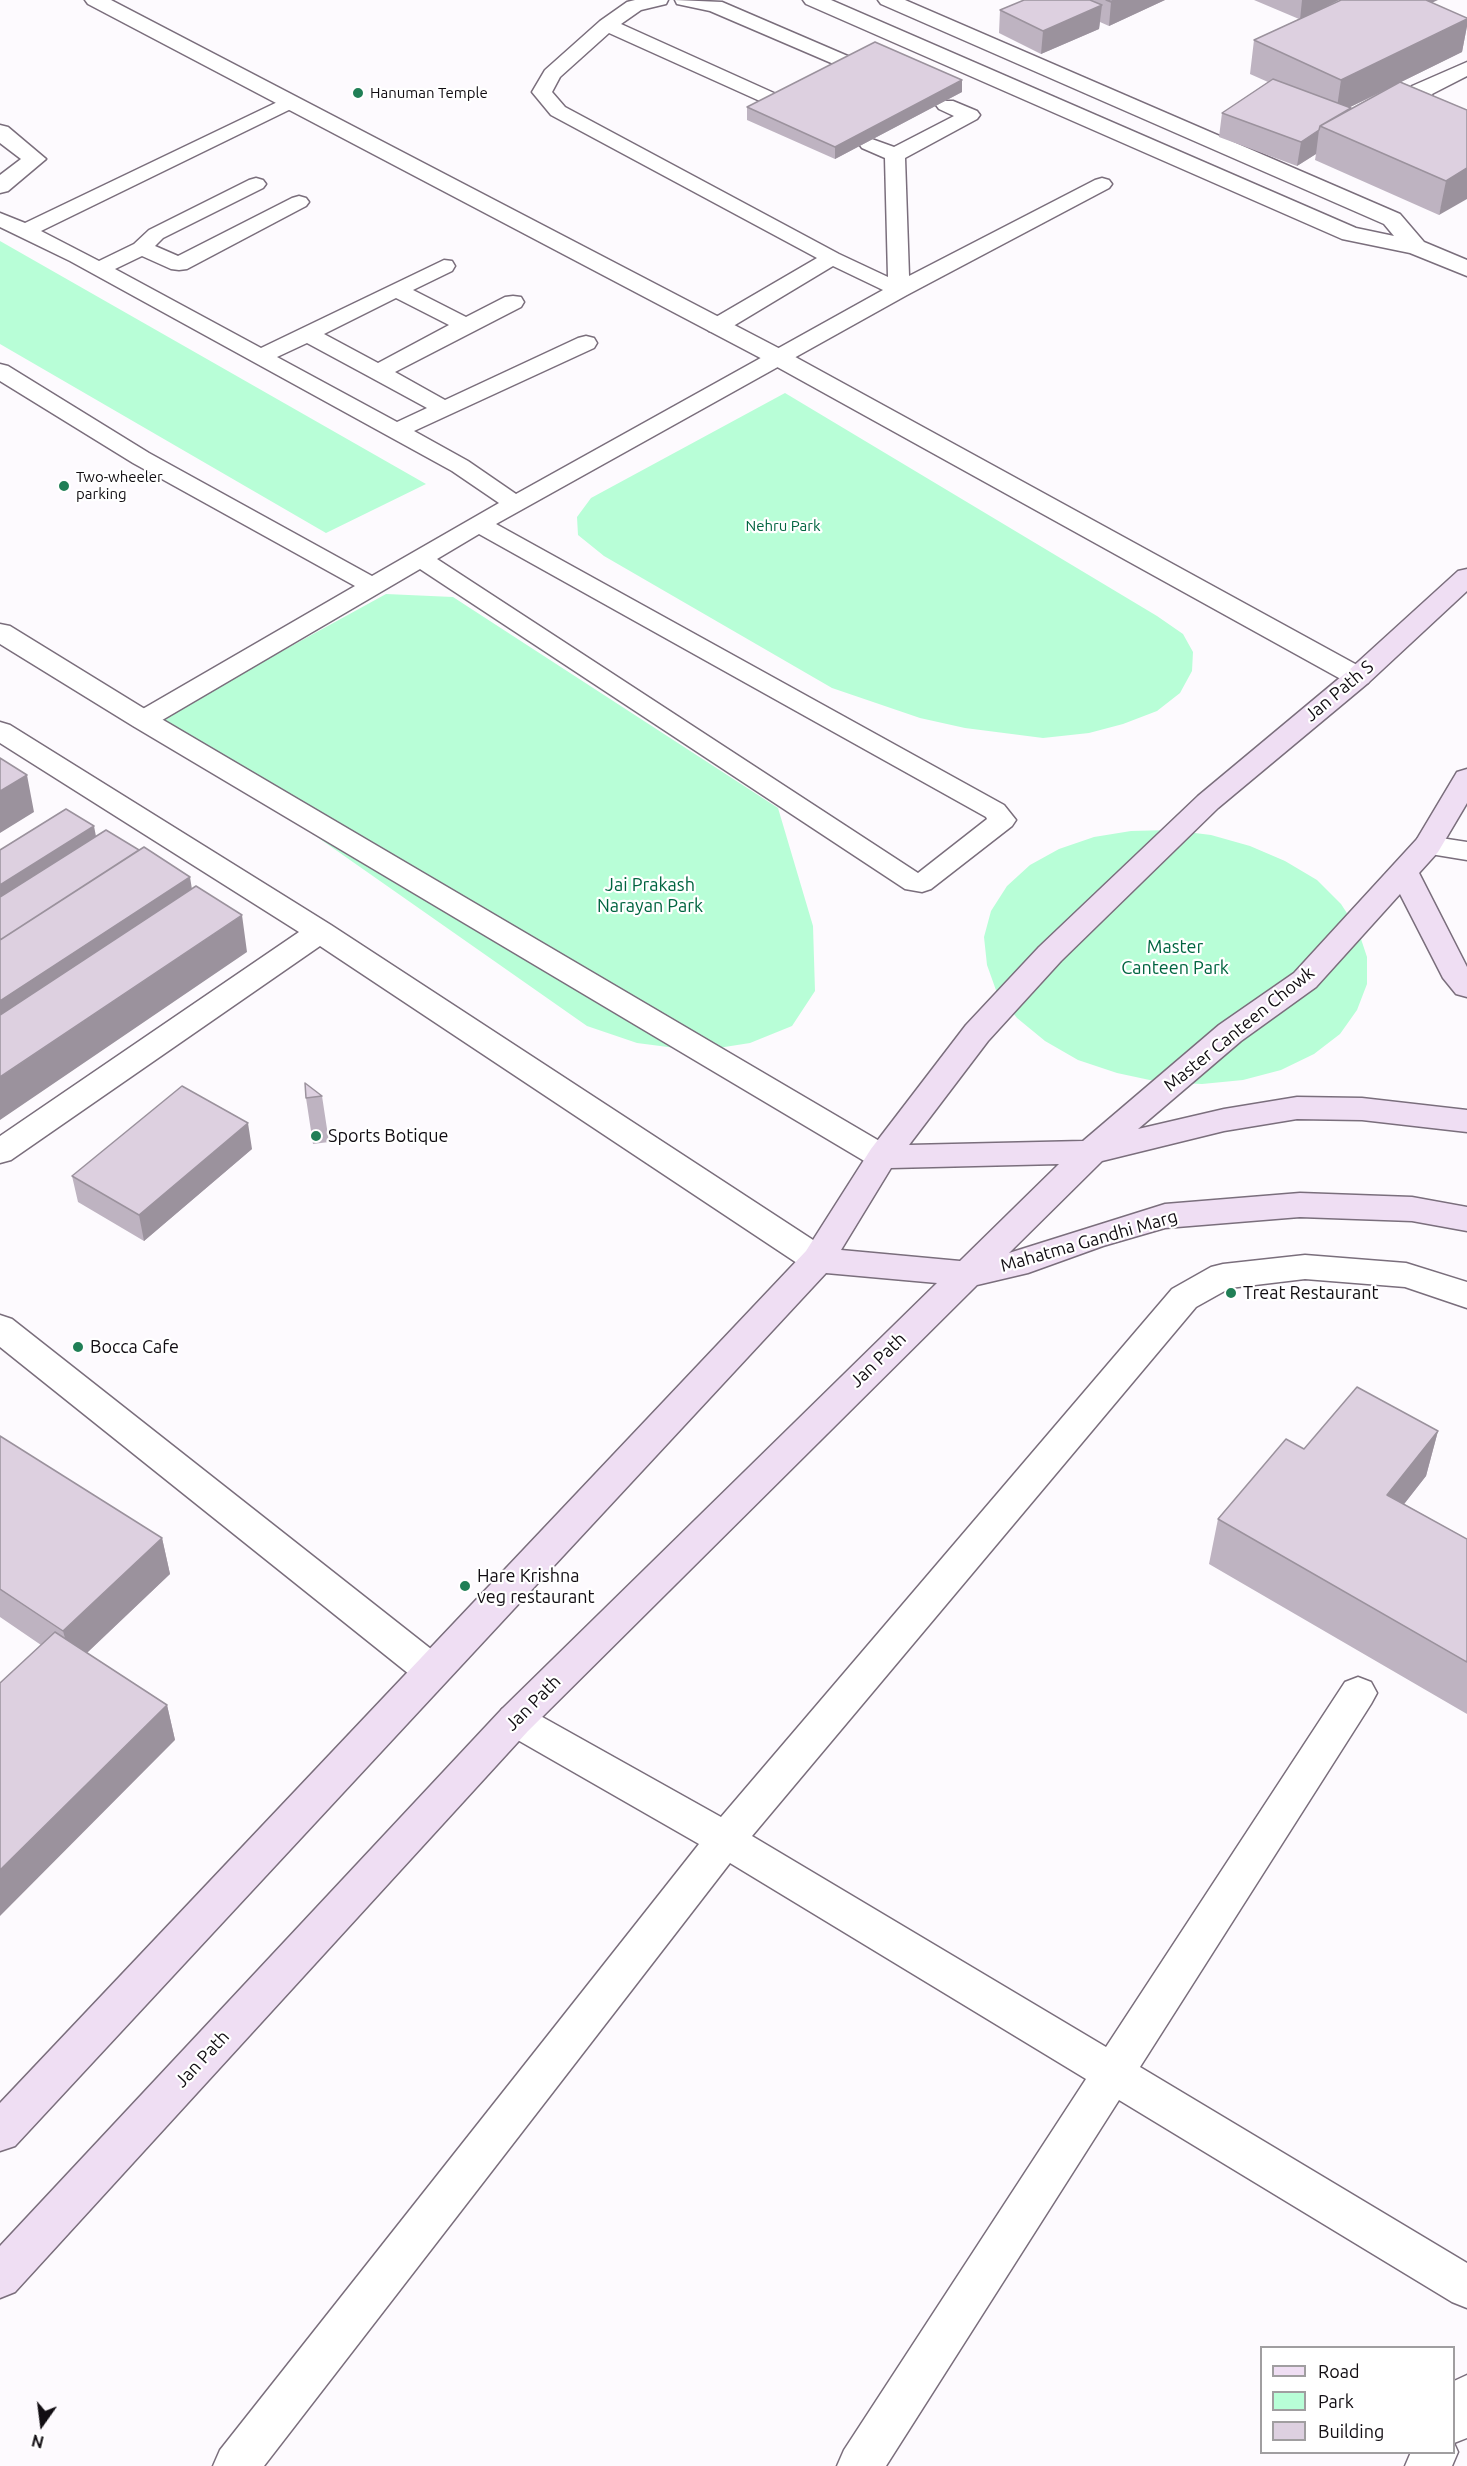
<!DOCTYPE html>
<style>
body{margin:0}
#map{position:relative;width:1467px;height:2466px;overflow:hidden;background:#fdfafe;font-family:Ubuntu,sans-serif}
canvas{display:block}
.legend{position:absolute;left:1260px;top:2346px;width:195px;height:108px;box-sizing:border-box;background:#fff;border:2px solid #a09ea0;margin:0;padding:8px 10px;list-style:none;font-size:18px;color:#110d12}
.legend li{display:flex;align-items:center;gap:12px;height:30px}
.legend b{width:30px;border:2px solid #a09ea0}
.north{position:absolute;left:12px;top:2394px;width:60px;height:60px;-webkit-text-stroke:4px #fff;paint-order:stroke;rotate:194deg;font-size:16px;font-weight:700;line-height:24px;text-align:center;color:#110d12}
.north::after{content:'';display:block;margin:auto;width:21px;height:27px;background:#110d12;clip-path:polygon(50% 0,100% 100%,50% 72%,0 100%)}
</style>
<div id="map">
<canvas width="1467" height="2466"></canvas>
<ul class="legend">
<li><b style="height:8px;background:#efdef3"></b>Road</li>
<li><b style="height:16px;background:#b8fed7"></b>Park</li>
<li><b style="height:16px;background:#ddd0e0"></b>Building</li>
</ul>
<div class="north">N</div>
</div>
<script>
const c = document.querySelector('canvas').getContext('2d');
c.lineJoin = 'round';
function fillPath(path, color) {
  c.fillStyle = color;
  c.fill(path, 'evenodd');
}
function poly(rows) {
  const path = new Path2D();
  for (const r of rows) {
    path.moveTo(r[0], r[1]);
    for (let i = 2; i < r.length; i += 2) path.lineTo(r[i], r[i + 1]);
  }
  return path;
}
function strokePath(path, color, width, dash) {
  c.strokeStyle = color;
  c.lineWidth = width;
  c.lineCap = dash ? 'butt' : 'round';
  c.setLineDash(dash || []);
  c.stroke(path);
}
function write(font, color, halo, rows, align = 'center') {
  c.font = font + ' Ubuntu,sans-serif';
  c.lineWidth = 4.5;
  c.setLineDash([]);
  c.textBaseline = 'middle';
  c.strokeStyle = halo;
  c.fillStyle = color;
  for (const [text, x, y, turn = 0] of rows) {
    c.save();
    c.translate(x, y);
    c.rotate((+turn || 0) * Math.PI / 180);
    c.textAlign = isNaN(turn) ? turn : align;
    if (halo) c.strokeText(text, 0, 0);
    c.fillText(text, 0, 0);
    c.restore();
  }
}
const green = poly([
 [0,241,426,484,326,533,0,344],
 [785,393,1157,616,1183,634,1193,652,1192,671,1180,693,1157,711,1123,724,1089,733,1043,738,965,728,920,718,832,688,604,556,578,535,577,517,591,498],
 [386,594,453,597,778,808,813,926,815,991,792,1026,750,1043,699,1051,637,1043,587,1026,153,722],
 [1171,830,1211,835,1250,846,1285,861,1317,880,1341,904,1358,930,1367,957,1367,984,1357,1010,1340,1034,1314,1054,1281,1070,1243,1080,1202,1084,1159,1082,1117,1073,1078,1060,1045,1041,1017,1018,997,993,987,965,984,937,991,911,1007,886,1030,865,1059,849,1094,837,1131,831]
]);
const service = poly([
 [635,0,668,0,666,4,641,10,621,24,785,98,788,102,785,106,778,108,771,106,609,33,560,77,552,92,565,107,839,254,888,277,885,158,862,148,859,144,862,140,869,138,894,147,954,116,939,109,936,105,939,101,953,101,977,111,980,115,977,119,905,158,909,276,1095,180,1102,178,1109,180,1112,184,1109,188,907,295,496,524,1004,805,1016,820,1012,826,931,889,922,892,905,889,420,569,152,726,143,728,134,726,130,720,134,714,355,586,133,463,0,381,0,364,8,366,149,453,372,576,499,503,452,471,70,261,0,227,0,213,25,223,290,96,297,98,300,102,297,106,41,231,99,261,134,244,149,230,249,180,256,178,263,180,266,184,263,188,163,238,155,246,178,256,292,198,299,196,306,198,309,202,306,206,187,269,179,270,171,269,142,256,115,269,261,348,444,260,452,261,455,266,452,271,413,290,466,317,505,297,513,296,521,297,524,302,521,307,395,372,445,400,578,338,586,336,594,338,597,343,594,348,414,431,468,461,516,494,883,290,833,266,725,331,717,333,709,331,706,326,709,321,817,258,551,115,532,92,545,70,600,21,627,2,635,0],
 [396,298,449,325,378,363,324,334,396,298],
 [307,343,370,377,427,408,397,422,277,357,307,343],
 [479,534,986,817,987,819,918,873,437,559,479,534],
 [675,0,722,2,857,60,860,64,857,68,843,68,710,11,677,4,675,0]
]);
const pedestrian = poly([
 [0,125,8,127,46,159,8,191,0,193,0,175,21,159,0,143,0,125]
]);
const minor = poly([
 [85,0,111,0,788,353,1368,671,1372,677,1368,683,1358,685,1348,683,770,363,88,4,85,0],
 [803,0,831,0,1356,228,1394,236,1384,224,881,4,878,0,905,0,1400,214,1424,242,1467,260,1467,276,1410,253,1342,239,806,4,803,0],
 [1467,62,1467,76,1432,94,1433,98,1467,115,1467,130,1415,107,1409,91,1412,86,1467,62],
 [0,624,10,626,153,714,893,1149,898,1157,893,1165,882,1169,871,1165,133,726,0,644,0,624],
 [0,722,10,725,331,925,830,1251,835,1260,830,1269,818,1272,806,1269,320,946,11,1160,0,1163,0,1136,299,932,0,743,0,722],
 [1428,836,1467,842,1467,860,1418,852,1413,845,1418,838,1428,836],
 [1305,1255,1406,1263,1467,1282,1467,1308,1405,1287,1305,1279,1230,1288,1196,1307,752,1836,1106,2047,1345,1682,1358,1677,1371,1682,1377,1693,1371,1704,1140,2067,1467,2263,1467,2308,1452,2302,1119,2100,886,2466,837,2466,844,2450,1086,2079,730,1863,264,2466,213,2466,220,2450,699,1844,502,1731,496,1720,502,1709,515,1704,528,1709,721,1817,1172,1289,1211,1267,1223,1264,1305,1255],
 [0,1315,12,1319,445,1660,451,1671,445,1682,432,1686,419,1682,0,1347,0,1315],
 [1467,2375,1467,2438,1454,2443,1458,2452,1452,2466,1405,2466,1411,2452,1454,2452,1454,2381,1467,2375]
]);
const secondary = poly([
 [1467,569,1467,591,1368,683,1218,808,1061,961,988,1041,909,1145,1083,1141,1219,1025,1294,973,1417,839,1457,772,1467,769,1467,803,1438,852,1419,873,1467,967,1467,997,1456,994,1443,978,1400,894,1316,987,1241,1041,1138,1129,1224,1109,1297,1097,1362,1098,1467,1110,1467,1132,1362,1120,1297,1119,1224,1131,1102,1161,1009,1253,1165,1204,1300,1193,1412,1197,1467,1207,1467,1231,1412,1221,1300,1217,1165,1228,1103,1246,1028,1273,977,1285,528,1731,15,2292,0,2298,0,2246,502,1709,937,1283,826,1273,15,2146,0,2151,0,2103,806,1251,871,1149,966,1025,1039,947,1198,796,1348,671,1458,571,1467,569],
 [1059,1164,960,1261,841,1250,891,1168,1059,1164]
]);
const wall = poly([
 [1024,0,1165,0,1109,26,1100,22,1099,29,1041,54,999,33,1000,10],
 [1254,0,1339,0,1306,16,1432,3,1467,18,1467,26,1462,52,1401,82,1467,110,1439,215,1315,160,1316,154,1297,166,1219,137,1222,113,1268,82,1250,74,1254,40,1299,19],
 [1388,89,1351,109,1350,107],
 [962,80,962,92,835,159,747,120,747,107],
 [322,1096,329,1142,313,1144,306,1098],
 [252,1149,144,1241,78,1202,72,1176],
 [1438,1431,1426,1476,1404,1504,1467,1539,1467,1714,1209,1564,1218,1519,1304,1449],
 [0,1436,162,1538,170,1574,87,1653,167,1705,175,1740,41,1645,0,1617]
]);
const shadedWall = poly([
 [1117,0,1165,0,1109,26,1111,2],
 [1302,0,1339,0,1300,20],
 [1414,0,1438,0,1412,12],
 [1102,5,1099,29,1041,54,1043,31],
 [1467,19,1467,26,1462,52,1336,114,1341,80],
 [962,80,962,92,835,159,835,147],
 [1319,130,1316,154,1297,166,1301,142],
 [1467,168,1467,199,1439,215,1446,181],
 [27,775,34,812,0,833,0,791],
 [94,826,99,852,0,915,0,885],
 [190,877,196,914,0,1044,0,1001],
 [242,915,247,952,0,1120,0,1077],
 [248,1123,252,1149,144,1241,139,1215],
 [1438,1431,1426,1476,1376,1540,1387,1495],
 [162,1538,170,1574,73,1666,63,1631],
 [167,1705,175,1740,0,1916,0,1870]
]);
const building = poly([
 [1024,0,1090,0,1102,5,1043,31,1000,10,1024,0],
 [1106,0,1117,0,1111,2,1106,0],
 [1341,0,1426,0,1467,18,1467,19,1341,80,1254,40,1341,0],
 [875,42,962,80,835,147,747,107,875,42],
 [1273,79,1351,108,1320,126,1319,130,1301,142,1222,113,1273,79],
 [1400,82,1467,110,1467,168,1446,181,1320,126,1400,82],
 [0,758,27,775,0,791,0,758],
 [66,809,94,826,0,885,0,850,66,809],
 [106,830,139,850,0,940,0,897,106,830],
 [144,847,190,877,0,1001,0,940,144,847],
 [196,886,242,915,0,1077,0,1015,196,886],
 [305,1083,322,1096,306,1098,305,1083],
 [182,1086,248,1123,139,1215,72,1176,182,1086],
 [1357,1387,1438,1431,1387,1495,1467,1539,1467,1662,1218,1519,1286,1439,1304,1449,1357,1387],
 [0,1436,162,1538,63,1631,0,1589,0,1436],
 [55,1632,167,1705,0,1870,0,1683,55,1632]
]);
const markers = [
 [358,93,6,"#207f56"],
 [64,486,6,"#207f56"],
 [316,1136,6,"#207f56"],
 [1231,1293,6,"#207f56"],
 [78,1347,6,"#207f56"],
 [465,1586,6,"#207f56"]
];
const farPoinames = [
 ["Hanuman Temple",370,93],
 ["Two-wheeler",76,477],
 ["parking",76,494]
];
const farParknames = [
 ["Nehru Park",783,526]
];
const streetNames = [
 ["Jan Path S",1339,691,-40],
 ["Master Canteen Chowk",1239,1029,-39],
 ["Mahatma Gandhi Marg",1089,1241,-16],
 ["Jan Path",878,1360,-44],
 ["Jan Path",533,1703,-45],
 ["Jan Path",202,2059,-47]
];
const parkNames = [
 ["Jai Prakash",650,885],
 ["Narayan Park",650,906],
 ["Master",1175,947],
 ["Canteen Park",1175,968]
];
const poiNames = [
 ["Sports Botique",328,1136],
 ["Treat Restaurant",1243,1293],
 ["Bocca Cafe",90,1347],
 ["Hare Krishna",477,1576],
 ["veg restaurant",477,1597]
];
fillPath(green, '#b8fed7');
strokePath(service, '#7a6e7c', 3);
strokePath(pedestrian, '#7a6e7c', 3);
strokePath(minor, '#7a6e7c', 3);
strokePath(secondary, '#7a6e7c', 3);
fillPath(service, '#fff');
fillPath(pedestrian, '#fff');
fillPath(minor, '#fff');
fillPath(secondary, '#efdef3');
fillPath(wall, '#beb3c1');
fillPath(shadedWall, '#9b929d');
fillPath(building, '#ddd0e0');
strokePath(building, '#9b929d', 1.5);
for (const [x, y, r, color] of markers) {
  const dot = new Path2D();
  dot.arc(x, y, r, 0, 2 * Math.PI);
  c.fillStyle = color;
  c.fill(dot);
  strokePath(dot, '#fff', 2);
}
write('15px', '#110d12', '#fff', farPoinames, 'left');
write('15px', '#006540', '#fff', farParknames);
write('18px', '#110d12', '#fff', streetNames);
write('18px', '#006540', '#fff', parkNames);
write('18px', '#110d12', '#fff', poiNames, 'left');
</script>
